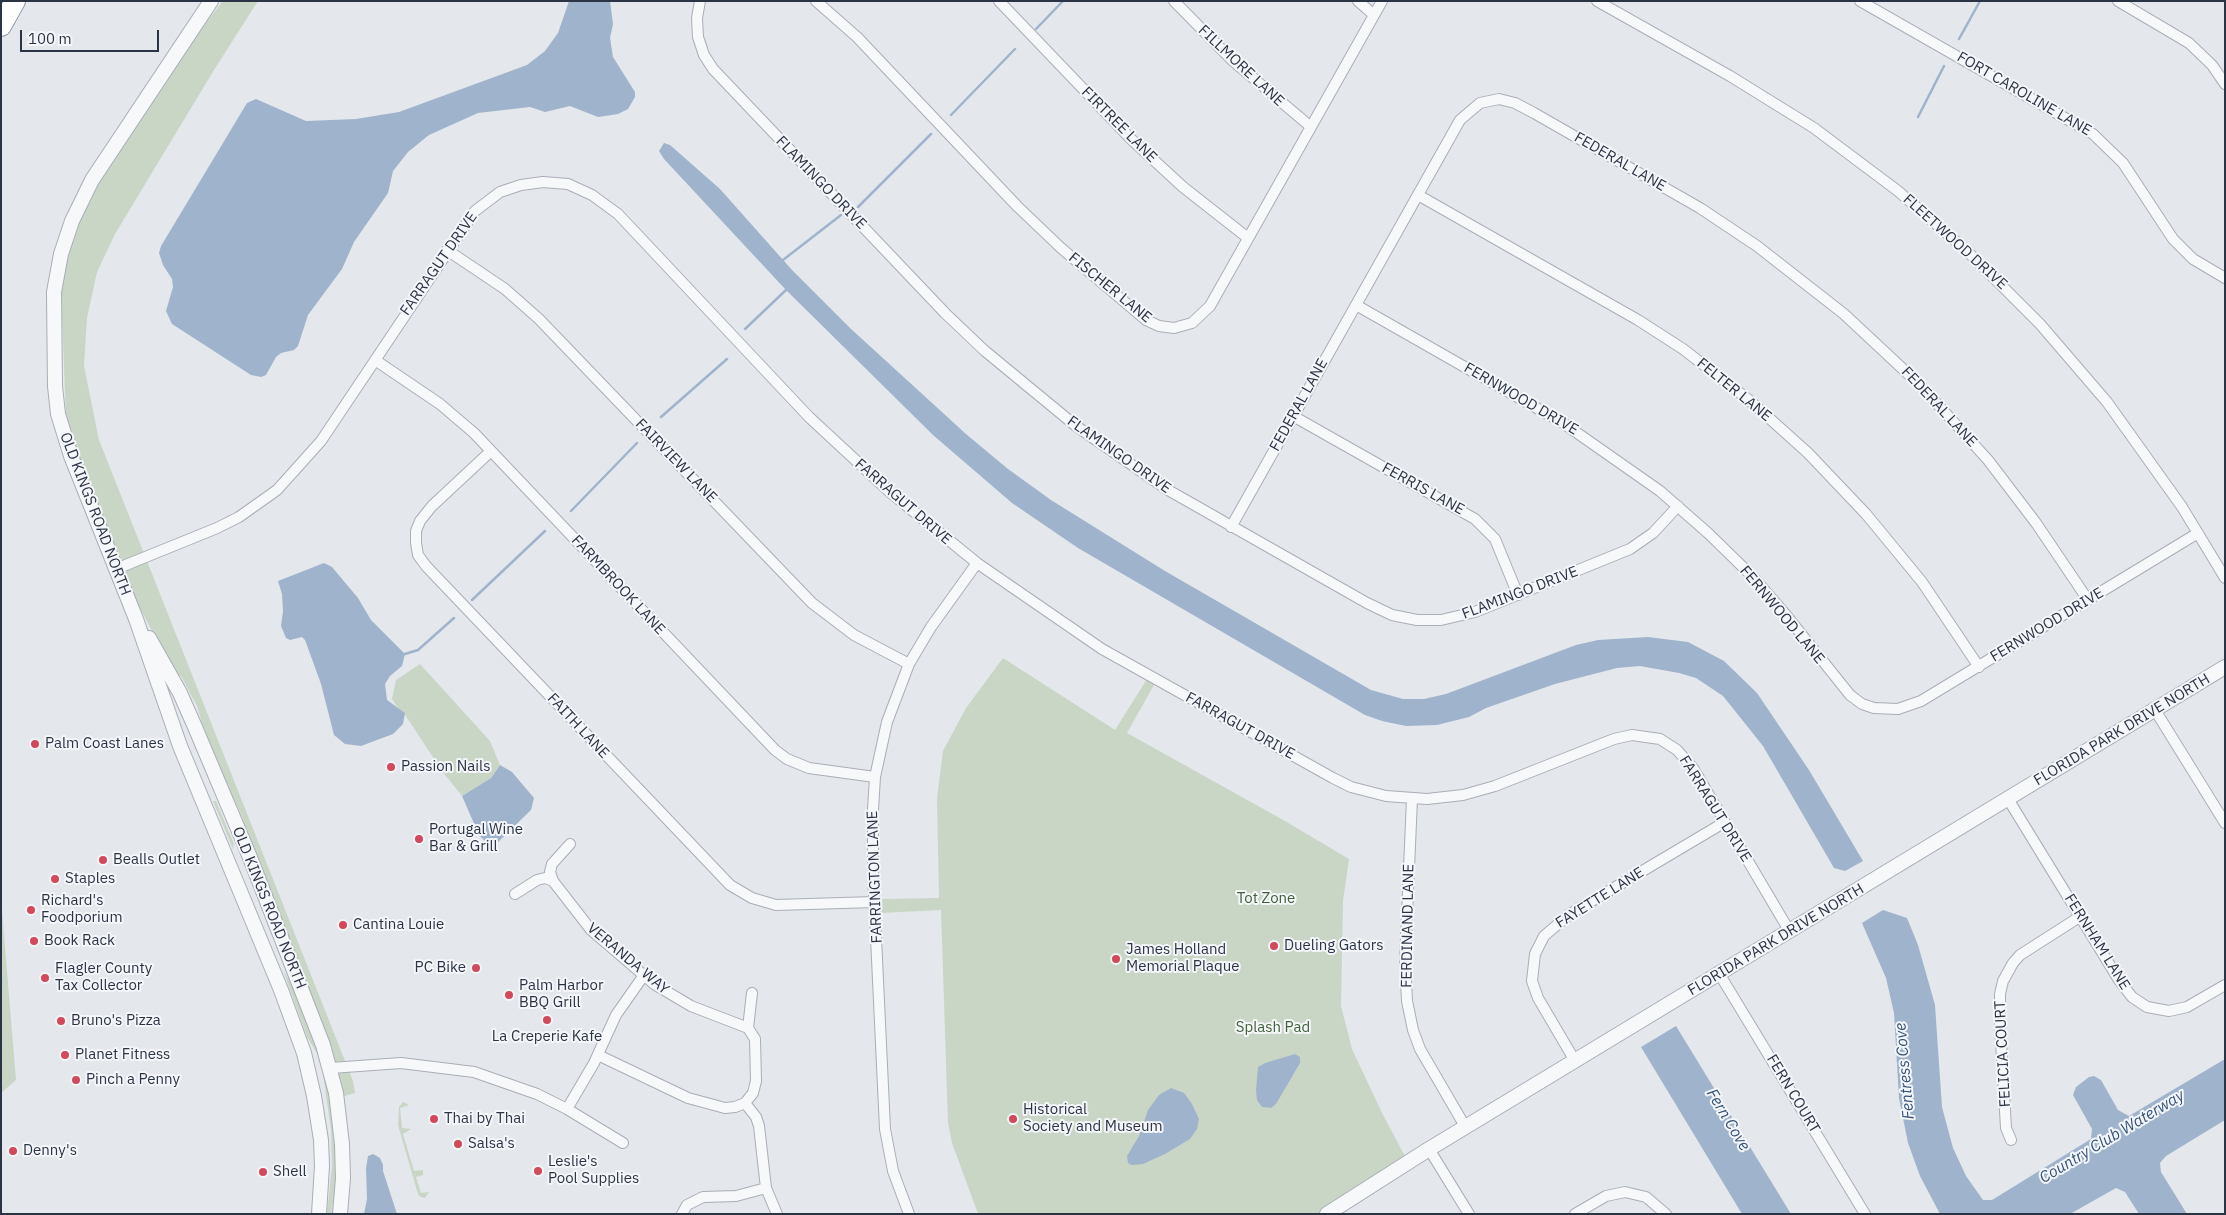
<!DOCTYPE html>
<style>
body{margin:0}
#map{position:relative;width:2226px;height:1215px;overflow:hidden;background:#e4e7ec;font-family:"IBM Plex Sans",sans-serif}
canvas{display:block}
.frame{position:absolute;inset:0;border:2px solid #2b3445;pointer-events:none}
.scale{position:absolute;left:20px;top:30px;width:139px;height:22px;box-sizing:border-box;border:2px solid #2b3445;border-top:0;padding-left:6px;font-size:15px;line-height:18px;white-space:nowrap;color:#2b3445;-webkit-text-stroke:4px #f4f6f9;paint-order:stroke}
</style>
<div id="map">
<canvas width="2226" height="1215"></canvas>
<div class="frame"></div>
<div class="scale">100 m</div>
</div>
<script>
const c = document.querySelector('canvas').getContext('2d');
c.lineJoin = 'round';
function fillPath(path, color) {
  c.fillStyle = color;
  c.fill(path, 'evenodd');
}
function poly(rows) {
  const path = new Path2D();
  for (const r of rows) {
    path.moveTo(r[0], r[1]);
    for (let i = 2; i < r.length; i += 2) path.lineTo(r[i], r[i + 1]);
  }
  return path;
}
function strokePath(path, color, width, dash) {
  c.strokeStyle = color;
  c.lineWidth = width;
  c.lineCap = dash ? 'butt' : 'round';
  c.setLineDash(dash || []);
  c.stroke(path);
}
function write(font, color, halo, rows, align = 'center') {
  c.font = font + ' "IBM Plex Sans",sans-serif';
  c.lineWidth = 4;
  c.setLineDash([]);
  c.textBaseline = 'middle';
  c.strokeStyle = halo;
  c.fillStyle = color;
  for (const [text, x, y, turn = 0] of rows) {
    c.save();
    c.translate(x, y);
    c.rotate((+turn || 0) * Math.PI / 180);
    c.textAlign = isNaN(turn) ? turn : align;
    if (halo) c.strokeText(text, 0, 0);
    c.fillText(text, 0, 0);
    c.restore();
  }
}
const green = poly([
 [223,1,258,1,214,70,115,234,97,272,87,318,84,366,99,440,353,1081,355,1093,344,1096,328,1045,240,820,243,819,208,743,197,706,181,676,175,674,133,595,72,443,66,417,61,290,64,263,76,226,93,190,189,43],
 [1003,658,1115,730,1147,679,1155,683,1127,733,1285,821,1349,859,1343,901,1341,1006,1352,1049,1383,1115,1406,1158,1327,1214,979,1214,977,1211,952,1143,948,1123,941,910,881,913,880,899,939,898,937,798,943,751,966,708],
 [420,664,490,741,500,765,491,778,462,796,442,771,404,713,398,708,392,699,396,680],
 [213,801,216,801,234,844,233,849],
 [1,899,16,1080,1,1093],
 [283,970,294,988,313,1037,327,1083,335,1150,335,1189,331,1214,327,1213,332,1167,331,1130,323,1074,318,1055,307,1037],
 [403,1102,409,1105,400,1108,402,1128,411,1129,403,1134,414,1171,423,1170,423,1175,416,1177,421,1193,429,1192,425,1198,421,1197,418,1194,398,1125,399,1107]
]);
const water = poly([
 [569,1,610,1,613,24,610,38,613,57,635,92,635,97,628,109,618,114,598,117,570,106,545,112,530,107,478,113,429,135,408,152,393,171,388,193,354,242,342,269,308,315,298,346,294,350,281,353,276,357,266,375,261,377,251,375,172,324,166,311,173,287,172,279,163,265,159,253,161,246,247,103,256,99,306,121,356,119,399,112,527,65,545,51,558,33],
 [664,143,670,145,720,189,792,270,850,328,966,434,1008,469,1051,500,1165,571,1371,690,1403,699,1424,699,1446,694,1576,645,1598,640,1648,637,1688,642,1724,661,1757,693,1809,770,1863,861,1845,871,1834,868,1763,746,1723,696,1696,678,1679,673,1640,666,1617,668,1555,684,1486,708,1469,717,1437,725,1406,726,1382,721,1365,715,1078,548,1012,503,933,435,786,290,664,159,659,151],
 [324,563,332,567,358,598,371,620,405,654,402,666,390,676,385,684,387,700,405,713,403,724,393,734,361,746,345,744,334,735,321,684,305,640,302,637,290,640,286,638,281,626,283,611,282,594,278,581],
 [500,765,512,772,534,798,531,810,492,848,479,835,462,796,491,778],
 [1883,910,1907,918,1918,945,1935,1005,1942,1107,1953,1148,1966,1176,1983,1200,1992,1200,2091,1139,2092,1129,2073,1095,2076,1087,2089,1077,2094,1076,2101,1080,2118,1110,2129,1116,2225,1059,2225,1120,2166,1156,2160,1163,2161,1172,2187,1214,2139,1214,2125,1192,2116,1188,2070,1214,1940,1214,1920,1176,1908,1143,1899,1098,1894,1013,1886,978,1862,923],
 [1676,1026,1791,1214,1742,1214,1641,1047],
 [1295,1054,1300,1057,1300,1063,1276,1104,1271,1108,1262,1107,1257,1100,1256,1090,1258,1067,1265,1063],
 [1171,1088,1184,1093,1192,1104,1199,1119,1197,1129,1190,1139,1165,1154,1143,1164,1132,1165,1128,1163,1127,1156,1139,1136,1148,1110,1159,1095],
 [373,1154,380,1158,383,1165,383,1171,397,1214,364,1214,367,1199,366,1168,368,1156]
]);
const stream = poly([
 [1036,29,1063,1],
 [1959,39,1980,1],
 [951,115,1015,49],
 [1918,117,1944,66],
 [858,207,931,134],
 [783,260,841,215],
 [745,329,786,290],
 [661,417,727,359],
 [571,511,637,443],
 [472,600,545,531],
 [405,654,418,650,454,618]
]);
const minor = poly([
 [700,1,697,18,698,37,704,55,713,69,945,313,985,351,1076,426,1168,490,1367,603,1392,615,1417,620,1441,620,1475,612,1630,549,1653,533,1678,506],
 [816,1,857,37,1017,206,1061,248,1146,320,1159,326,1174,328,1192,323,1210,306,1382,1],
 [999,1,1132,140,1183,187,1248,238],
 [1174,1,1233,61,1311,127],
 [1358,1,1374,15],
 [1597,1,1730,76,1814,128,1898,191,1967,251,2040,324,2107,402,2182,507,2225,578],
 [1860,1,2093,134,2123,163,2173,239,2193,259,2225,278],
 [2118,1,2189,43,2212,65,2225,84],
 [1418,195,1638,320,1683,349,1749,400,1808,453,1866,514,1922,582,1979,667],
 [447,250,505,289,539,319,812,603,854,635,909,664],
 [1356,305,1563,423,1660,491,1709,534,1753,577,1786,615,1850,695,1862,704,1874,708,1898,709,1921,701,2198,533],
 [375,360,440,404,474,433,775,750,787,759,809,768,875,777],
 [1293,416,1475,519,1495,539,1518,595],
 [491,451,432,506,420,521,416,531,416,543,418,555,426,566,730,885,752,898,776,905,875,902],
 [1231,527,1460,120,1480,103,1499,99,1515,103,1534,113,1700,208,1757,246,1844,314,1920,385,1988,460,2036,523,2088,600],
 [116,569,217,528,239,517,277,490,321,441,475,211,500,192,521,185,543,182,568,184,592,195,618,214,809,417,891,493,977,563,1102,649,1333,778,1351,787,1386,796,1427,799,1463,795,1495,786,1614,739,1632,735,1660,739,1677,750,1693,768,1790,932],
 [2155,710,2225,823],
 [1412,799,1405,961,1407,1001,1413,1030,1420,1049,1466,1128],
 [2008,799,2119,980,2132,997,2147,1007,2169,1011,2187,1007,2225,985],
 [553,881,591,930,654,984,691,1006,748,1028],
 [515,894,537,880,545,878,553,881,550,872,552,864,570,844],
 [1720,975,1865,1214],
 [752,993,748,1028,755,1039,756,1081,753,1093,745,1103,756,1117,759,1126,766,1188,777,1214],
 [598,1055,688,1098,725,1108,735,1107,745,1103],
 [1575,1061,1538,998,1532,981,1535,954,1544,936,1570,914,1725,822],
 [331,1068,401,1063,474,1072,537,1094,567,1109,623,1143],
 [567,1109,594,1063,616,1015,644,975],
 [2011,1140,2006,1128,2000,1024,2000,994,2003,981,2013,963,2020,955,2081,916],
 [1429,1149,1469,1214],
 [682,1214,687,1205,703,1197,736,1196,766,1188],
 [909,1214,893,1171,885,1129,873,874,873,809,875,777,887,722,909,664,931,627,977,563],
 [1575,1214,1606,1196,1625,1192,1646,1197,1666,1214]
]);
const tertiary = poly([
 [211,1,92,180,72,221,61,254,54,292,55,386,58,414,71,456,136,619,180,746,281,990,304,1053,314,1096,321,1140,322,1166,319,1214],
 [149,638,180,693,195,727,249,855,323,1045,336,1093,342,1144,343,1178,340,1214],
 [1327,1214,1429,1149,2225,667]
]);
const motorway = poly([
 [1,26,15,1]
]);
const markers = [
 [35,744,5,"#d1495b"],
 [391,767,5,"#d1495b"],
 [419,839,5,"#d1495b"],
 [103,860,5,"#d1495b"],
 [55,879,5,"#d1495b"],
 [31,910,5,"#d1495b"],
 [343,925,5,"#d1495b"],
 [34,941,5,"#d1495b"],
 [1274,946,5,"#d1495b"],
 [1116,959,5,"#d1495b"],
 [476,968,5,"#d1495b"],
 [45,978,5,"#d1495b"],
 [509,995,5,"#d1495b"],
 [547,1020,5,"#d1495b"],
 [61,1021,5,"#d1495b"],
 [65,1055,5,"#d1495b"],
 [76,1080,5,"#d1495b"],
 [434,1119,5,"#d1495b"],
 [1013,1119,5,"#d1495b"],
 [458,1144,5,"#d1495b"],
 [13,1151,5,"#d1495b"],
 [538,1171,5,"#d1495b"],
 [263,1172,5,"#d1495b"]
];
const streetNames = [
 ["FILLMORE LANE",1241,66,43],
 ["FORT CAROLINE LANE",2024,94,30],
 ["FIRTREE LANE",1119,125,45],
 ["FEDERAL LANE",1620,162,30],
 ["FLAMINGO DRIVE",821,183,46],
 ["FLEETWOOD DRIVE",1955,242,42],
 ["FARRAGUT DRIVE",439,264,-55],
 ["FISCHER LANE",1110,288,39],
 ["FELTER LANE",1734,390,39],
 ["FERNWOOD DRIVE",1521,399,30],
 ["FEDERAL LANE",1299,405,-61],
 ["FEDERAL LANE",1939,407,47],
 ["FLAMINGO DRIVE",1119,455,35],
 ["FAIRVIEW LANE",676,461,46],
 ["FERRIS LANE",1423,489,29],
 ["FARRAGUT DRIVE",903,502,41],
 ["OLD KINGS ROAD NORTH",95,514,69],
 ["FARMBROOK LANE",618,585,47],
 ["FLAMINGO DRIVE",1520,593,-21],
 ["FERNWOOD LANE",1782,615,50],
 ["FERNWOOD DRIVE",2047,625,-31],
 ["FAITH LANE",578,726,47],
 ["FARRAGUT DRIVE",1240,726,29],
 ["FLORIDA PARK DRIVE NORTH",2122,730,-31],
 ["FARRAGUT DRIVE",1715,809,58],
 ["FARRINGTON LANE",875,877,-92],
 ["FAYETTE LANE",1600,898,-32],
 ["OLD KINGS ROAD NORTH",269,908,68],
 ["FERDINAND LANE",1408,926,-89],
 ["FLORIDA PARK DRIVE NORTH",1776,940,-31],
 ["FERNHAM LANE",2097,942,58],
 ["VERANDA WAY",628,959,40],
 ["FELICIA COURT",2003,1054,-93],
 ["FERN COURT",1793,1094,59]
];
const poiNames = [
 ["Palm Coast Lanes",45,744],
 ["Passion Nails",401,767],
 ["Portugal Wine",429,830],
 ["Bar & Grill",429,847],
 ["Bealls Outlet",113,860],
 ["Staples",65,879],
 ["Richard's",41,901],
 ["Foodporium",41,918],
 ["Cantina Louie",353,925],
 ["Book Rack",44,941],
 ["Dueling Gators",1284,946],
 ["James Holland",1126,950],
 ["Memorial Plaque",1126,967],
 ["PC Bike",466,968,"right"],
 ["Flagler County",55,969],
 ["Tax Collector",55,986],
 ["Palm Harbor",519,986],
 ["BBQ Grill",519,1003],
 ["Bruno's Pizza",71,1021],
 ["La Creperie Kafe",547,1037,"center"],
 ["Planet Fitness",75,1055],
 ["Pinch a Penny",86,1080],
 ["Historical",1023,1110],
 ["Society and Museum",1023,1127],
 ["Thai by Thai",444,1119],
 ["Salsa's",468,1144],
 ["Denny's",23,1151],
 ["Leslie's",548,1162],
 ["Pool Supplies",548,1179],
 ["Shell",273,1172]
];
const parkNames = [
 ["Tot Zone",1266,899],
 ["Splash Pad",1273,1028]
];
const waterNames = [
 ["Fentress Cove",1905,1071,-95],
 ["Fern Cove",1728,1120,59],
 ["Country Club Waterway",2112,1137,-31]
];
fillPath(green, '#c9d6c5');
fillPath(water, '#9fb4cc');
strokePath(stream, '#9fb4cc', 2.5);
strokePath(minor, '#a9aeb7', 12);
strokePath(tertiary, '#a9aeb7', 16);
strokePath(motorway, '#8b94a3', 22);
strokePath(minor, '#f7f8fa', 10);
strokePath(tertiary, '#f7f8fa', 14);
strokePath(motorway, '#fff', 20);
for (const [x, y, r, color] of markers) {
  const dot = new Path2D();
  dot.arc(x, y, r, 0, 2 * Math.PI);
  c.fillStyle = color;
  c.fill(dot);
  strokePath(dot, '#f4f6f9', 2);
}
write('15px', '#2b3445', '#f4f6f9', streetNames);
write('15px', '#2b3445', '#f4f6f9', poiNames, 'left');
write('15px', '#3f6138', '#f4f6f9', parkNames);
write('italic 16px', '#34527a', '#f4f6f9', waterNames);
</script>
